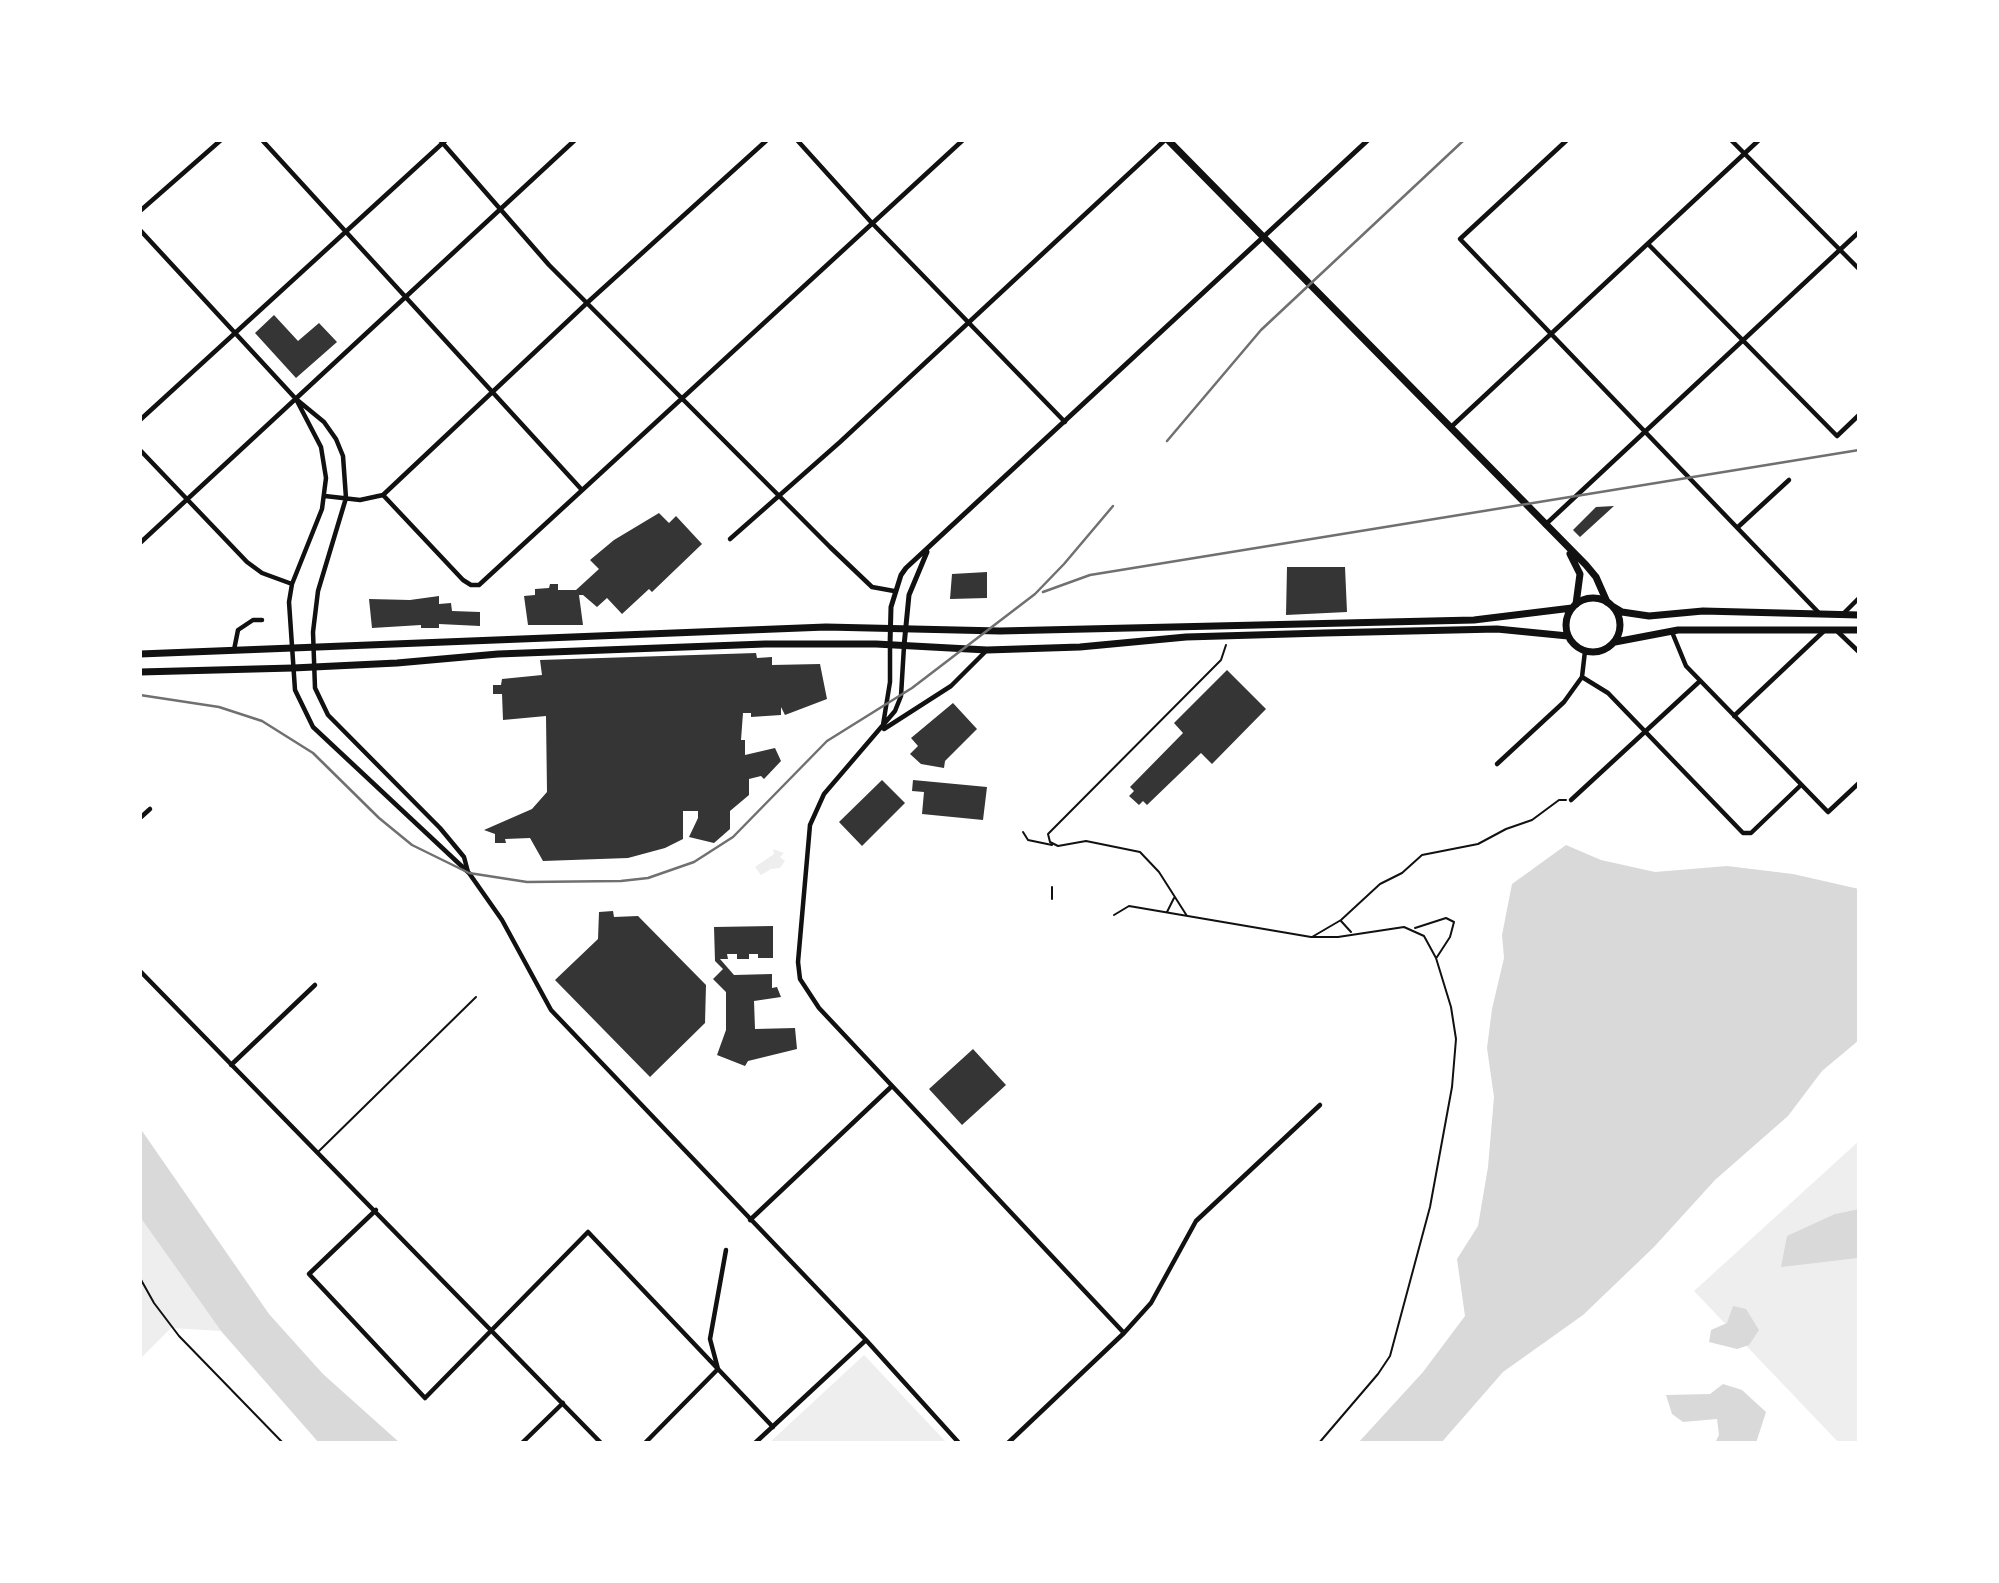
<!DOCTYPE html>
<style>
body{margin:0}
#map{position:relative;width:1999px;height:1583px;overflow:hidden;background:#fff;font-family:"Titillium Web",sans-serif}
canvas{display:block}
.frame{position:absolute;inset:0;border:142px solid #fff;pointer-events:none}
</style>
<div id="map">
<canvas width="1999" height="1583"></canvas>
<div class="frame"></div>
</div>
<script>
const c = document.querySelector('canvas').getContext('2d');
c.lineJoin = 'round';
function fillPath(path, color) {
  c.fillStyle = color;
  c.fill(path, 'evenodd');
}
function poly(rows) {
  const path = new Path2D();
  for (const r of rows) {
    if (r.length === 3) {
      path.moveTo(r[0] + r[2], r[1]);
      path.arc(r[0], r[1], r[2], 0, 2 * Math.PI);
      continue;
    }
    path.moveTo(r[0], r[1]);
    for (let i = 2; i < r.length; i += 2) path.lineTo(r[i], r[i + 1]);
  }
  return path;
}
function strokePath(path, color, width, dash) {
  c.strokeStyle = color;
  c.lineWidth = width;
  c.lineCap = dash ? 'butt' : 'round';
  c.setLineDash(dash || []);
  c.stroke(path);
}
const green = poly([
 [773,849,784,853,780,857,785,861,780,868,771,869,761,875,755,867,774,854],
 [1859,1141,1859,1209,1835,1214,1781,1266,1859,1258,1859,1443,1839,1443,1694,1291],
 [140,1217,221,1331,171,1328,140,1359],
 [864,1355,947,1443,769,1443]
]);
const water = poly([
 [1566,845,1601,860,1655,872,1727,866,1793,874,1859,889,1859,1040,1822,1071,1788,1116,1715,1180,1654,1247,1583,1315,1503,1372,1441,1443,1358,1443,1423,1372,1465,1316,1457,1259,1478,1226,1488,1167,1494,1097,1487,1048,1492,1009,1504,958,1502,935,1512,884],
 [140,1128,269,1314,323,1374,400,1443,319,1443,221,1331,140,1217],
 [1859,1209,1859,1258,1781,1267,1787,1236,1835,1214],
 [1733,1306,1746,1309,1759,1330,1749,1345,1737,1349,1709,1342,1711,1330,1727,1323],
 [1723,1384,1742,1390,1766,1412,1756,1443,1715,1443,1719,1435,1717,1419,1683,1422,1672,1414,1666,1395,1710,1394]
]);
const building = poly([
 [274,315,298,341,319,323,337,342,296,378,255,333],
 [1614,506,1580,537,1573,530,1596,507],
 [659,513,669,523,676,516,702,544,652,592,649,589,622,614,607,598,597,607,583,595,579,595,583,625,528,625,524,596,535,595,535,589,549,588,550,584,558,584,558,590,576,590,599,569,590,560,614,540],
 [1287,567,1345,567,1347,612,1286,615],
 [987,572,987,598,950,599,952,574],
 [439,596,439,604,451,603,452,611,480,612,480,626,439,624,439,628,421,628,421,625,372,628,369,599,410,600],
 [756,653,757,658,772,657,772,665,820,664,827,699,785,715,781,707,781,715,751,717,751,713,743,713,741,740,745,740,745,755,775,748,781,761,764,779,761,776,749,779,749,795,730,811,730,829,714,843,689,837,698,818,698,811,683,811,683,839,665,848,628,858,543,861,530,838,505,839,506,843,495,843,495,834,484,830,532,809,547,792,546,716,503,720,502,694,493,694,493,685,501,685,502,679,542,675,540,660],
 [1227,670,1266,709,1212,764,1201,753,1147,805,1143,801,1139,805,1129,796,1134,791,1130,787,1183,733,1174,723],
 [953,703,977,729,945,761,944,768,921,764,910,754,918,746,911,738],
 [882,780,905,803,862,846,839,822],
 [913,780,987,787,983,820,922,814,924,792,912,791],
 [613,911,614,917,638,916,706,985,705,1023,650,1077,555,980,598,939,599,912],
 [773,926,773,958,758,958,758,954,749,954,749,959,737,959,737,954,727,954,728,959,720,959,734,975,772,974,772,988,777,987,781,997,754,1001,755,1029,795,1028,797,1049,748,1061,745,1066,717,1055,726,1030,726,992,713,979,723,969,715,961,714,927],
 [973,1049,1006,1085,962,1125,929,1089]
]);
const path = poly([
 [1023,832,1028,840,1052,845],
 [1052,887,1052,899],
 [1167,912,1174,898],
 [1114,915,1129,906,1311,937,1338,937,1404,927,1424,936,1436,958,1451,1007,1456,1039,1452,1087,1430,1207,1390,1356,1378,1374,1319,1443],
 [1187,916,1159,872,1140,852,1086,841,1058,846,1050,842,1048,834,1221,660,1226,645],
 [1341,921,1351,932],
 [1415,928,1446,918,1454,922,1450,937,1437,957],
 [1312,937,1341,920,1380,884,1402,873,1422,855,1478,844,1506,829,1532,820,1559,800,1566,800],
 [140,1278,154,1303,179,1336,283,1443]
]);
const service = poly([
 [319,1151,476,997]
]);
const minor = poly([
 [262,140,582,490],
 [440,140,549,265,830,547,872,587,894,591],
 [797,140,871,222,1065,422],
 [1567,140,1460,239,1819,613],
 [1731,140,1859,269],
 [140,211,221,140],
 [140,230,296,399,324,422,336,439,343,456,346,498,318,591,313,632,315,688,328,715,440,828,464,857,468,872],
 [1649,245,1837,436,1859,415],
 [296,399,321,447,326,478,322,509,292,584,289,602,295,690,313,727,469,873,502,920,551,1010,866,1340,959,1443],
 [140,420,446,140],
 [1450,428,1759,140],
 [140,450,247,562,262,573,292,584],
 [383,495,463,580,471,585,479,585,963,140],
 [325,496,360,500,383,495,588,302,767,140],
 [1545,525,1859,232],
 [1738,527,1789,480],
 [730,539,840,442,1165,140],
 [140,543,575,140],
 [1843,614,1859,598],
 [1836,630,1859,652],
 [1672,632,1686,666,1828,812,1859,783],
 [904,646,901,696,895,711,824,794,810,825,798,962,800,979,819,1008,1124,1333],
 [234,650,238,630,253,620,262,620],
 [1582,677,1608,693,1743,833,1751,833,1801,785],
 [1734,716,1825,630],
 [883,725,890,682,890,645],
 [884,729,951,686,987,650],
 [1497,764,1564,702,1582,677,1585,651],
 [1571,800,1700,681],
 [140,818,150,809],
 [140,971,601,1443],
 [231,1065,315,985],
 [376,1210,309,1274,425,1398,588,1232,773,1427],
 [750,1220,892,1086],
 [522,1443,563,1403],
 [645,1443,718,1369,710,1339,726,1250],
 [755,1443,866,1340],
 [1008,1443,1124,1333,1151,1303,1196,1221,1320,1105]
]);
const tertiary = poly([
 [890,645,891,607,901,575,906,568,1368,140],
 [904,646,909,595,927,552]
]);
const primary = poly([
 [1168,140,1586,565,1596,577,1607,602],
 [1570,554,1580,574,1576,604]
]);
const trunk = poly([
 [1593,625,27],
 [1612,606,1622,612,1649,616,1703,611,1859,615],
 [1615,642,1678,630,1859,630],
 [140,654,826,627,1000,631,1474,620,1572,608],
 [140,672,293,668,397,663,498,654,765,644,876,644,987,650,1080,647,1186,637,1324,633,1497,629,1568,636]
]);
const rail = poly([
 [1167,441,1261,330,1464,140],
 [1043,592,1090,575,1859,450],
 [140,695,219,707,262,721,313,753,379,818,412,845,469,873,527,882,621,881,648,878,694,862,733,837,827,741,912,688,1035,594,1064,564,1113,506]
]);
fillPath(green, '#eee');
fillPath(water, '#d9d9d9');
fillPath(building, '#353535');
strokePath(path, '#111', 2);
strokePath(service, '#111', 2);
strokePath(minor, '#111', 4.5);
strokePath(tertiary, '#111', 5);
strokePath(primary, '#111', 7);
strokePath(trunk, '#111', 7);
strokePath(rail, '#707070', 2.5);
</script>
